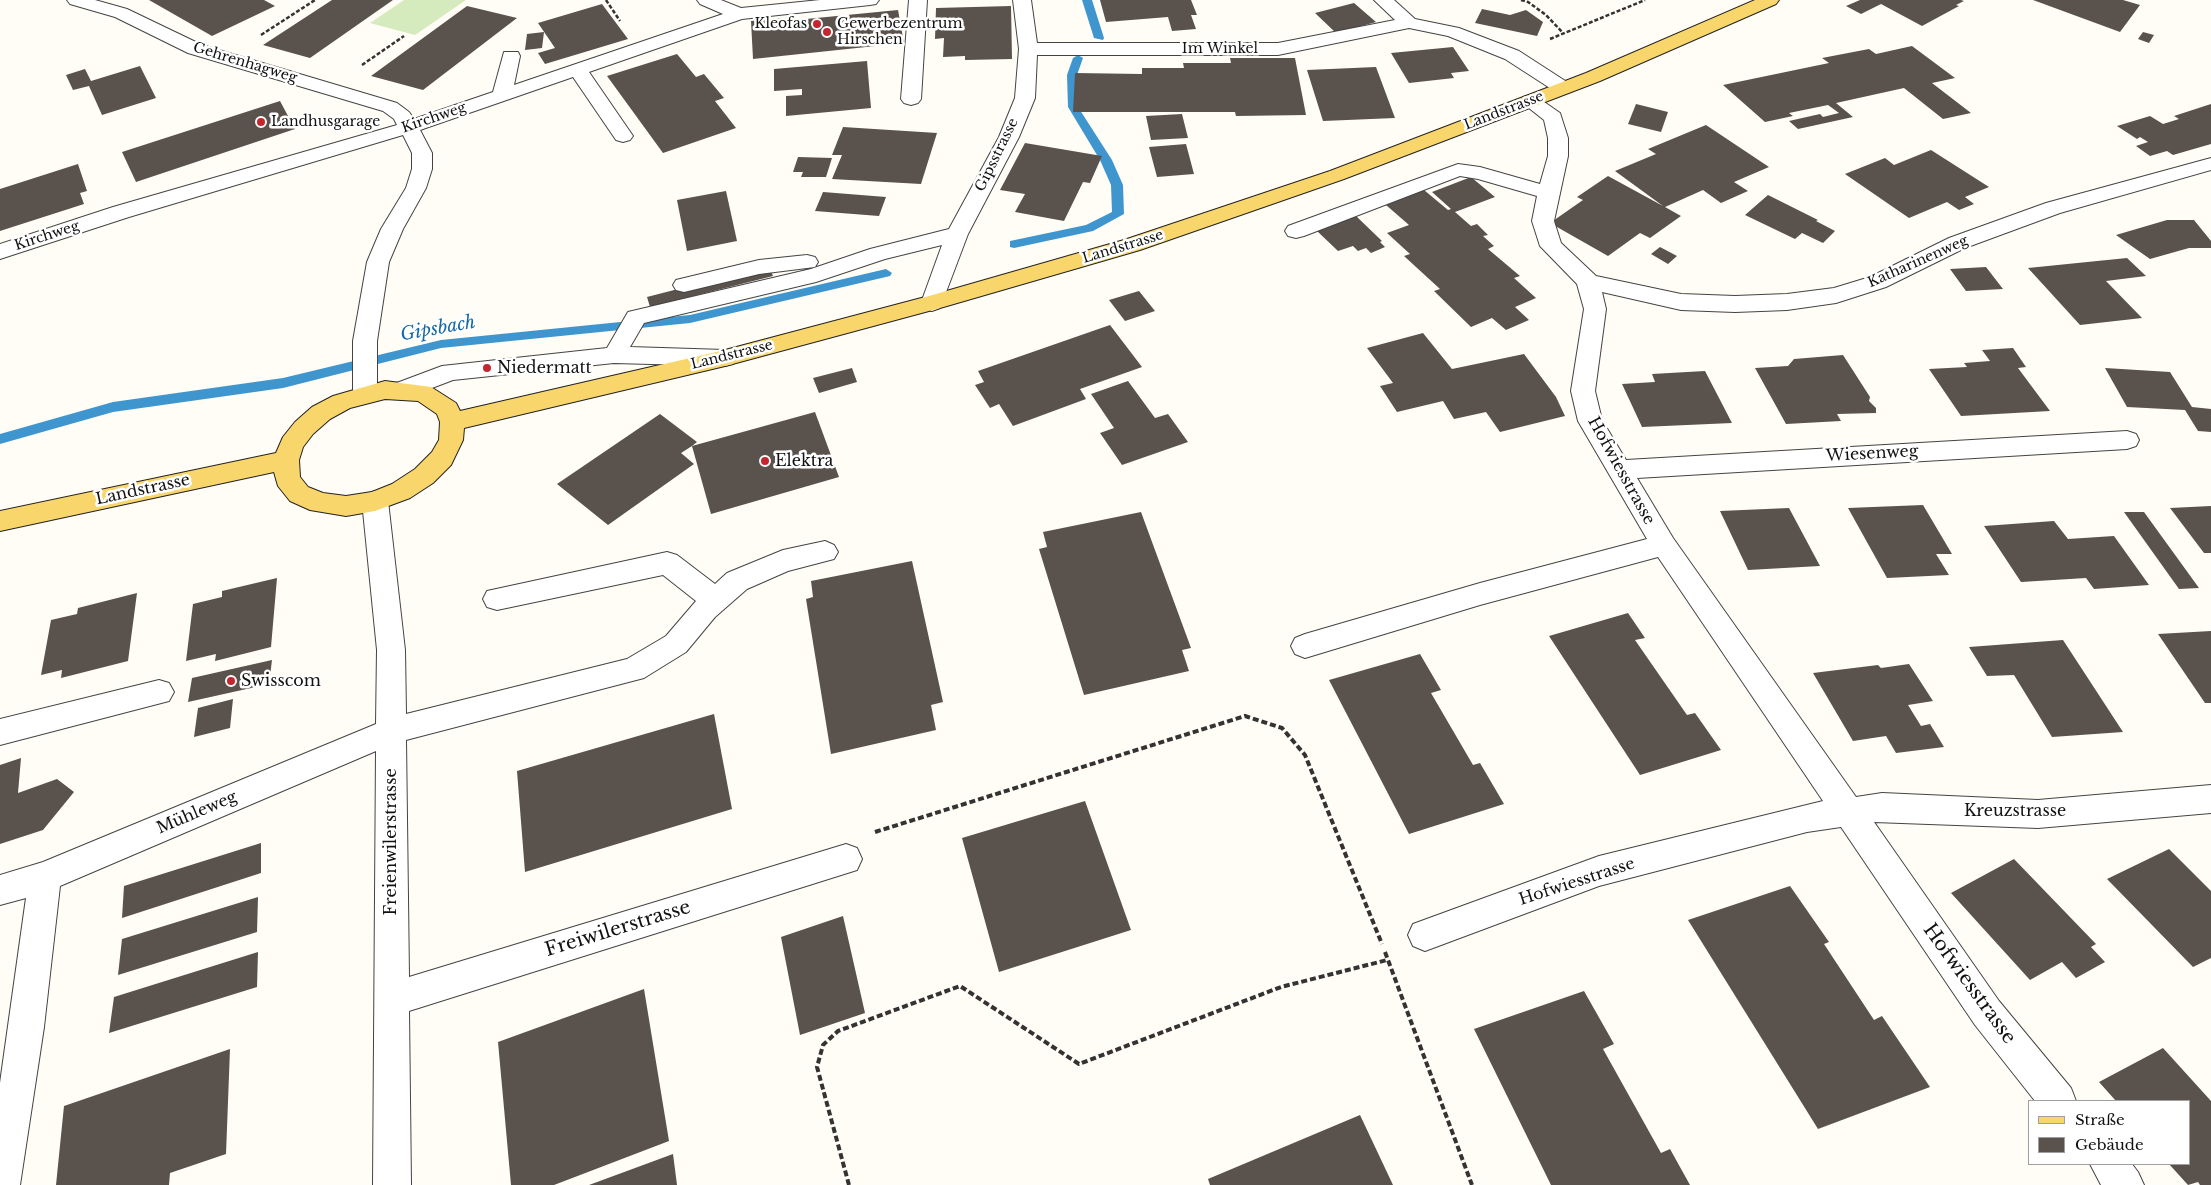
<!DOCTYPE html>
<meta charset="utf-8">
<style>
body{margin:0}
#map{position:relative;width:2211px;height:1185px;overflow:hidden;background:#fffdf5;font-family:"Libre Baskerville",serif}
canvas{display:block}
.legend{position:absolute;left:2028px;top:1100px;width:162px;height:65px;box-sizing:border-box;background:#fff;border:1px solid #a0a0a0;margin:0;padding:6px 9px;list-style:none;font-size:15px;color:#111}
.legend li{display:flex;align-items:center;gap:10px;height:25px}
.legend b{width:25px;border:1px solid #a0a0a0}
</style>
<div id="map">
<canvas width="2211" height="1185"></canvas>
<ul class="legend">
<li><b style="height:6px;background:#f9d66b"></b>Straße</li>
<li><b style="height:14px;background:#5a524d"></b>Gebäude</li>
</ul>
</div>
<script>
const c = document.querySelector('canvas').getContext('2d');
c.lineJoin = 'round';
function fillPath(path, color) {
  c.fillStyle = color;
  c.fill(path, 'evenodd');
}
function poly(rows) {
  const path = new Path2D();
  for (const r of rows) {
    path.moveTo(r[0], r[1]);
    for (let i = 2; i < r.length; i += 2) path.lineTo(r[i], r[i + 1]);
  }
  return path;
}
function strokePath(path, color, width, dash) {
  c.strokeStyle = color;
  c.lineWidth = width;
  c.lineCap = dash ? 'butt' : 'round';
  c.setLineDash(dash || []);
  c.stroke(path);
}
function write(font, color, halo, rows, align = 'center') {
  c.font = font + ' "Libre Baskerville",serif';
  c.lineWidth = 5;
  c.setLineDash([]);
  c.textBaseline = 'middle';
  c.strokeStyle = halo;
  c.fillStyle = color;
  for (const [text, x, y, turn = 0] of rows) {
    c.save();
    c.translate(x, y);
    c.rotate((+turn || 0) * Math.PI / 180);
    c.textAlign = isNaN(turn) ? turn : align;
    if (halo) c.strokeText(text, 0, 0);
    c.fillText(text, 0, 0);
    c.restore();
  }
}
const green = poly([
 [404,0,466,0,415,35,370,23]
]);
const stream = poly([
 [1082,0,1092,0,1104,38,1103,40,1094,38,1082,0],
 [1078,55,1083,58,1077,75,1078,107,1112,160,1123,185,1124,214,1093,231,1014,248,1010,247,1010,241,1086,225,1112,212,1111,185,1100,160,1068,107,1067,75,1073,58,1078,55],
 [886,269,892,273,890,276,690,323,441,348,283,388,113,412,0,444,0,434,113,402,283,378,441,340,690,315,886,269]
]);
const building = poly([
 [149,0,264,0,275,6,212,36],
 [332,0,393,0,310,58,263,45],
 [1100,0,1191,0,1197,15,1191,15,1196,29,1172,31,1168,17,1106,22],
 [1860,0,1961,0,1964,1,1956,5,1959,6,1922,26,1881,4,1861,14,1846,6],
 [2033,0,2123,0,2140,5,2120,32],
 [1354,3,1376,22,1336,33,1315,13],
 [602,4,628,39,545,64,538,53,555,48,538,23],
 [467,6,517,18,423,90,371,76],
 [1011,6,1012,59,965,60,965,56,943,57,944,38,935,39,936,8],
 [1482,9,1510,15,1526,10,1543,22,1537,36,1475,23],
 [898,10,904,43,753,59,751,21,796,17,796,20],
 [544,32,542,48,525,50,527,34],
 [2143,32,2154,35,2149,43,2138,39],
 [1912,46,1955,78,1932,83,1971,113,1943,119,1904,88,1836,103,1853,117,1798,129,1789,121,1820,114,1823,117,1839,113,1828,105,1789,113,1793,116,1765,122,1723,85,1829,63,1822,58,1869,49,1876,54],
 [1453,47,1469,71,1451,73,1454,78,1409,83,1391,53],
 [677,54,696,77,704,74,724,98,715,101,736,128,663,153,607,76],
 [1230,58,1295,58,1306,115,1236,116,1235,112,1073,112,1075,73,1142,74,1142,68,1184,68,1183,63,1231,63],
 [867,61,871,108,786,116,786,96,802,95,802,89,774,91,774,69],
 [140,66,156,98,102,115,89,86,73,90,66,75,85,69,91,81],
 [1376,67,1395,118,1323,121,1307,70],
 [280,101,295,129,136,182,122,152],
 [1636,104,1668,112,1661,132,1628,124],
 [2211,104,2211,144,2173,155,2167,151,2150,156,2136,146,2148,142,2140,137,2137,139,2117,126,2150,116,2163,124,2179,119,2174,116],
 [1182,114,1188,138,1151,140,1146,116],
 [1706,125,1769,167,1734,182,1748,191,1721,203,1703,190,1665,207,1681,216,1650,238,1640,233,1608,256,1550,223,1583,200,1577,197,1608,176,1663,206,1615,171,1656,154,1648,149],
 [843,127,937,133,921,184,832,179,842,155,832,155],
 [1025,143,1102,156,1090,183,1083,182,1064,221,1015,212,1025,194,1000,190],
 [1186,144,1194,174,1157,177,1149,147],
 [1931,150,1989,187,1965,197,1974,204,1959,210,1947,202,1909,218,1845,174,1885,158,1894,165],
 [798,157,832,158,826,177,801,177,803,172,793,172],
 [78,164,87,191,80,193,84,204,0,231,0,189],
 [1471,177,1495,197,1455,212,1471,226,1477,224,1488,235,1483,236,1494,246,1488,249,1520,276,1514,278,1536,298,1515,307,1529,320,1506,330,1492,318,1471,327,1434,291,1440,289,1404,256,1410,254,1387,233,1409,225,1386,205,1424,190,1448,210,1451,209,1432,192],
 [726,191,737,241,687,251,677,200],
 [823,192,886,197,879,216,815,211],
 [1768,195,1818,220,1816,221,1835,231,1823,243,1802,233,1795,239,1745,215],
 [1356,216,1382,241,1380,242,1385,247,1371,253,1366,248,1358,251,1353,246,1338,251,1317,231],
 [2167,220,2194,220,2211,241,2211,248,2189,248,2150,259,2116,235],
 [1660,247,1677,256,1668,264,1651,254],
 [2127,258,2146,276,2106,281,2142,318,2080,325,2028,268],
 [1986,267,2003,289,1966,291,1950,269],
 [770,269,773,276,650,307,647,297,682,288,684,292],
 [1139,291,1155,311,1125,321,1109,300],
 [1110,325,1142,367,1080,389,1086,399,1013,426,999,404,990,408,975,385,984,382,978,371],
 [1423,333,1452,369,1524,354,1556,397,1565,416,1500,432,1486,412,1454,419,1443,401,1397,412,1380,386,1393,383,1367,348],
 [2013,348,2026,367,2018,368,2050,411,1961,416,1929,369,1967,367,1964,363,1990,361,1982,350],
 [1843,355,1870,397,1869,401,1876,408,1876,413,1837,414,1841,421,1786,424,1755,368,1788,366,1794,359],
 [852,368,857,382,819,393,813,378],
 [2105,368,2170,372,2192,407,2211,409,2211,432,2198,431,2185,410,2127,407],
 [1705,371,1732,423,1642,427,1622,384,1655,382,1652,374],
 [1128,381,1155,418,1168,414,1188,442,1122,465,1100,433,1114,428,1091,394],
 [815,412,839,477,711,514,692,446,681,453,694,464,608,525,557,484,660,414,697,442,692,446],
 [1923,505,1952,554,1936,554,1949,575,1887,578,1848,508],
 [2211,506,2211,553,2204,553,2170,508],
 [1789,508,1820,566,1748,570,1720,511],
 [1141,512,1191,648,1182,650,1189,671,1084,695,1039,549,1047,547,1043,532],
 [2124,512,2144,512,2199,588,2179,589],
 [2054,521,2068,539,2114,536,2149,585,2094,589,2086,578,2021,582,1984,526],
 [912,561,943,702,931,705,936,730,831,754,806,599,813,597,811,581],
 [277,578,271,647,215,661,216,654,186,661,193,604,222,597,222,591],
 [137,593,128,661,61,678,62,670,41,675,51,620,77,614,78,608],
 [1628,613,1645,638,1635,640,1687,715,1695,713,1721,750,1640,775,1549,636],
 [2211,631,2211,703,2205,703,2158,634],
 [2063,640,2123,732,2052,737,2014,675,1987,676,1969,647],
 [1420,654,1441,690,1431,693,1473,765,1480,763,1504,804,1409,834,1329,680],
 [272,660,269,684,188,702,192,678],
 [1909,664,1933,701,1908,705,1921,726,1930,724,1944,747,1896,753,1886,736,1853,741,1813,673,1878,665,1881,668],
 [233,699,230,728,194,737,198,708],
 [714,714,732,809,525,872,517,771],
 [21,758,18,793,57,779,74,792,43,830,0,844,0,765],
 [1085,801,1131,930,999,972,962,838],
 [261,843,261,873,122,918,124,886],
 [2169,849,2211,891,2211,958,2193,967,2107,879],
 [2014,859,2096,944,2091,947,2105,962,2076,978,2062,962,2030,980,1951,893],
 [1790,886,1829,942,1824,944,1874,1020,1882,1016,1930,1087,1818,1129,1688,920],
 [258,897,257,932,118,975,122,939],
 [843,916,865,1013,800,1035,781,937],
 [258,952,257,987,109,1033,114,997],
 [644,989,669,1141,554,1185,511,1185,498,1042],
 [1584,991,1614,1044,1603,1049,1661,1153,1670,1149,1690,1185,1551,1185,1474,1029],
 [2163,1048,2211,1101,2211,1185,2200,1185,2198,1182,2188,1185,2169,1164,2190,1164,2190,1101,2116,1101,2099,1082],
 [230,1049,226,1154,170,1173,169,1185,56,1185,64,1106],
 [1360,1115,1393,1185,1210,1185,1208,1179],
 [673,1154,677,1185,589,1185]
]);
const pathFar1 = poly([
 [606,0,620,21],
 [1521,0,1528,2,1546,15,1564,34],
 [261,35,315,0],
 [1550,39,1645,0],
 [362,65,404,36]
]);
const path = poly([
 [875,832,1245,716,1282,728,1305,755,1382,944],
 [1385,952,1472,1185],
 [849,1185,817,1067,823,1045,838,1031,960,986,1079,1064,1281,987,1387,960]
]);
const minor = poly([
 [67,0,95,0,127,9,202,45,397,103,409,112,414,119,493,92,504,52,518,52,520,56,514,85,723,14,700,4,697,0,721,0,741,8,820,0,879,0,876,4,870,5,742,19,589,72,633,136,630,140,623,142,616,140,573,77,420,130,432,153,432,169,426,188,403,229,389,262,377,341,377,394,374,400,365,403,356,400,353,394,353,341,367,262,381,229,406,188,412,169,412,153,403,135,129,217,0,259,0,244,113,207,397,125,394,119,383,111,188,53,115,17,70,4,67,0],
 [909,0,927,0,921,99,918,103,911,105,904,103,901,99,909,0],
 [1013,0,1031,0,1037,43,1278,43,1395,20,1374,0,1394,0,1415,19,1459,28,1519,51,1570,84,1573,88,1570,92,1563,94,1556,92,1505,59,1448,36,1409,28,1278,55,1037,55,1035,98,1019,137,968,234,940,308,932,311,924,308,921,303,942,245,885,259,816,282,644,323,630,347,725,350,733,352,737,358,733,364,725,366,614,363,453,380,403,399,394,396,391,390,394,384,442,366,607,348,628,312,811,269,870,249,949,229,999,137,1015,98,1019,49,1013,0],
 [1530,95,1537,97,1560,113,1568,138,1568,156,1554,221,1561,243,1596,276,1681,294,1735,296,1787,294,1834,288,1870,277,1949,238,2046,203,2211,158,2211,170,2060,213,1965,248,1886,287,1836,303,1787,310,1735,312,1681,310,1602,292,1606,309,1595,391,1602,420,1626,460,2127,431,2136,434,2139,440,2136,446,2127,449,1637,478,1673,538,1856,797,1882,793,2038,800,2211,785,2211,813,2038,828,1874,822,1999,1001,2071,1088,2076,1101,2035,1101,1975,1025,1841,827,1807,832,1599,886,1425,951,1413,946,1408,935,1413,924,1599,856,1823,801,1658,557,1480,605,1305,658,1295,654,1291,646,1295,638,1305,634,1480,583,1647,539,1578,421,1571,391,1584,309,1577,284,1540,246,1532,221,1537,196,1478,179,1460,176,1304,236,1296,238,1288,236,1285,231,1288,226,1458,164,1480,167,1540,184,1548,156,1548,138,1544,120,1520,101,1523,97,1530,95],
 [807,255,815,257,818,262,815,267,759,274,684,292,676,290,673,285,676,280,759,260,807,255],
 [375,491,384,494,388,501,405,650,406,714,627,659,666,636,696,601,663,575,497,610,487,607,483,599,487,591,667,552,677,555,715,584,727,573,783,550,825,541,834,545,838,552,834,559,788,571,747,589,715,617,686,652,644,678,406,740,409,977,846,844,857,848,862,859,857,870,409,1011,411,1185,373,1185,376,751,60,886,44,1027,20,1185,0,1185,0,1083,26,898,0,905,0,875,43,862,376,724,377,650,362,501,366,494,375,491],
 [159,680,169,683,174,692,169,701,0,745,0,719,159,680],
 [2090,1164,2132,1164,2138,1172,2144,1185,2101,1185,2090,1164]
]);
const major = poly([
 [1755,0,1779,0,1776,4,1600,81,1344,179,1140,250,940,308,725,366,464,428,463,440,451,465,433,483,410,498,375,511,346,516,310,510,290,501,278,486,274,472,0,531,0,511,276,453,283,437,295,422,312,407,333,396,385,381,431,387,456,403,460,411,725,350,929,296,1124,240,1330,171,1586,73,1755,0],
 [385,399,418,401,437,414,440,422,439,440,432,452,415,469,392,484,372,492,346,496,323,493,308,487,300,477,299,460,303,447,313,434,330,419,350,408,385,399]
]);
const markers = [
 [817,24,5,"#c4262e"],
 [827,32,5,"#c4262e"],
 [261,122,5,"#c4262e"],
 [487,368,5,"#c4262e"],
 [765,461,5,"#c4262e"],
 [231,681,5,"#c4262e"]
];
const farPoinames = [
 ["Kleofas",807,24,"right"],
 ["Gewerbezentrum",837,24],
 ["Hirschen",837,40],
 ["Landhusgarage",271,122]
];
const farStreetnames = [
 ["Im Winkel",1220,49],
 ["Gehrenhagweg",245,63,17],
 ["Landstrasse",1504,111,-21],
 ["Kirchweg",434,118,-19],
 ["Gipsstrasse",997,155,-64],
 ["Kirchweg",47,236,-18],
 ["Landstrasse",1123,247,-17],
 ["Katharinenweg",1918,262,-24],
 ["Landstrasse",732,355,-14]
];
const poiNames = [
 ["Niedermatt",497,368],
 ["Elektra",775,461],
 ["Swisscom",241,681]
];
const streetNames = [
 ["Wiesenweg",1872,454,-3],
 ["Hofwiesstrasse",1621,471,61],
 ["Landstrasse",143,490,-12],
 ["Kreuzstrasse",2015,811],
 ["Mühleweg",197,813,-23],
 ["Freienwilerstrasse",391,842,-90],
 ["Hofwiesstrasse",1577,882,-18]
];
const waterNames = [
 ["Gipsbach",438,329,-10]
];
const nearStreetnames = [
 ["Freiwilerstrasse",618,929,-17],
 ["Hofwiesstrasse",1969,984,54]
];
fillPath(green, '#d5ebbd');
fillPath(stream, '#3f96cf');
fillPath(building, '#5a524d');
strokePath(minor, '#444', 2);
strokePath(major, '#222', 2);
strokePath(pathFar1, '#333', 2.5, [4, 2]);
strokePath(path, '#333', 4, [6, 3]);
fillPath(minor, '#fff');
fillPath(major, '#f9d66b');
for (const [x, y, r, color] of markers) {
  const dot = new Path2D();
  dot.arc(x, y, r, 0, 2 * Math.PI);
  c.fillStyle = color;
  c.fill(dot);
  strokePath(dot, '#fff', 2);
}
write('14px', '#111', '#fff', farPoinames, 'left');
write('14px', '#111', '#fff', farStreetnames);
write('16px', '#111', '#fff', poiNames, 'left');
write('16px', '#111', '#fff', streetNames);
write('italic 18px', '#1768a6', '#fff', waterNames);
write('19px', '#111', '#fff', nearStreetnames);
</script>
